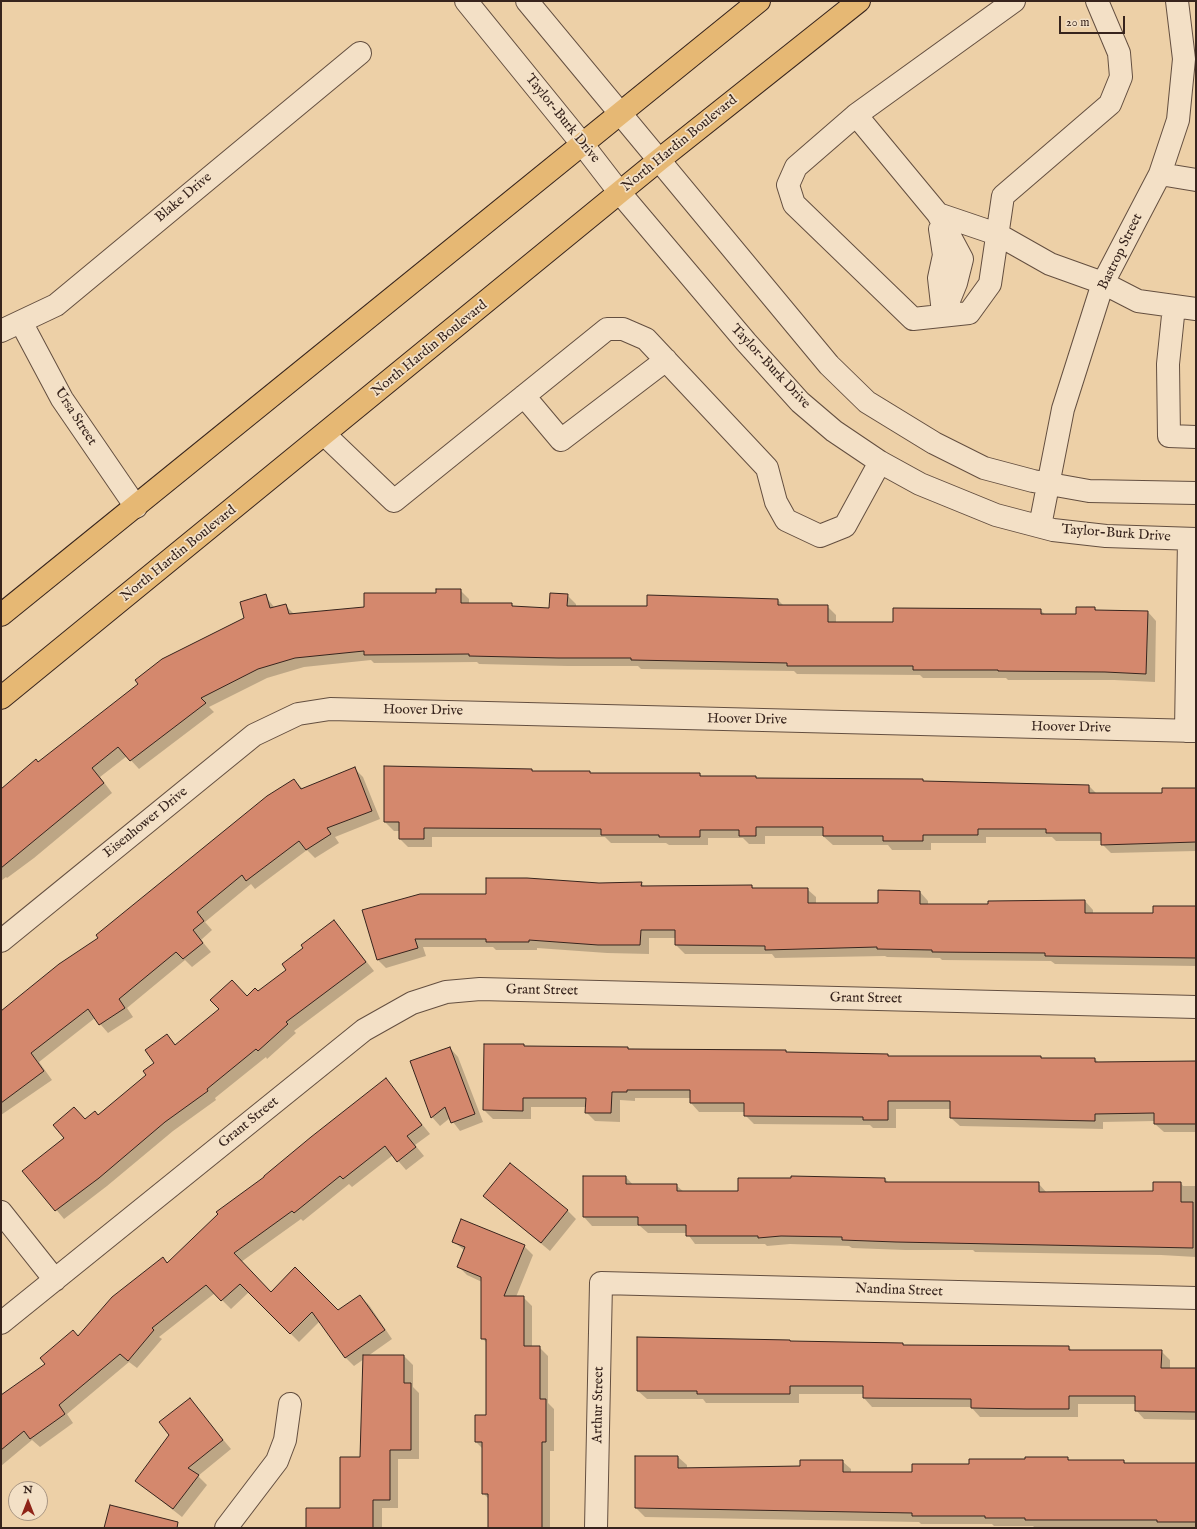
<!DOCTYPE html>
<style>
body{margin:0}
#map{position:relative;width:1197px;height:1529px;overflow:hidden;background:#edd0a7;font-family:"IM FELL English",serif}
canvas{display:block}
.frame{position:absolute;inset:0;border:2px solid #37241d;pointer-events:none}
.north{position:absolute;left:8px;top:1481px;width:40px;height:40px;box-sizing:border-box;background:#f3e0c6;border:1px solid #a89582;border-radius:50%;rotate:0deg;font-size:11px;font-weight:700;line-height:16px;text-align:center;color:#37241d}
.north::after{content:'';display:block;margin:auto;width:14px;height:18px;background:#8f2418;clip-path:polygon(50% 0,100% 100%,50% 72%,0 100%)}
.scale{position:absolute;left:1059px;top:16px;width:66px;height:18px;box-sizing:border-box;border:2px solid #37241d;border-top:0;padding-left:5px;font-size:12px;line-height:14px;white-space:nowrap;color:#37241d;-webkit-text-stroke:3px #f3e0c6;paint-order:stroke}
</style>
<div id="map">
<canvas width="1197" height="1529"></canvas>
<div class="frame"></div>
<div class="north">N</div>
<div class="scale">20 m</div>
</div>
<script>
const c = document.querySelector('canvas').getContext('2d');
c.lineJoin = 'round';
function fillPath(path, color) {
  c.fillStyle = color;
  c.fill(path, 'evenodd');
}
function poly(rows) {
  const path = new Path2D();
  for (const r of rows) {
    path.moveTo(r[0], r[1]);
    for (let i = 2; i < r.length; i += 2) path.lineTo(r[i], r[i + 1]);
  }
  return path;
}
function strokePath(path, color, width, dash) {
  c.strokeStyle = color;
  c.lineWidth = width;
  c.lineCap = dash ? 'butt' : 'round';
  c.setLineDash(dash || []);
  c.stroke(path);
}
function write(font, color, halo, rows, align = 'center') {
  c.font = font + ' "IM FELL English",serif';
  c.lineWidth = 3.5;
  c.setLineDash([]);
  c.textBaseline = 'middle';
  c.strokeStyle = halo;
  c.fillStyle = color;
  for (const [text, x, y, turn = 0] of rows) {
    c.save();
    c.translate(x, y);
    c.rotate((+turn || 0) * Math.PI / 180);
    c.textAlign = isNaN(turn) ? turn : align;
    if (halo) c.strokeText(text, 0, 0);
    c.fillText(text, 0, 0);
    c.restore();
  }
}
const shadow = poly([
 [460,590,469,599,469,604,511,604,514,607,550,610,567,595,576,604,576,607,648,607,778,600,784,606,827,606,836,615,836,623,894,623,1040,610,1046,615,1077,615,1095,608,1097,611,1148,612,1156,621,1155,682,1114,680,1008,680,1006,678,923,678,920,675,797,674,794,671,641,669,638,666,567,666,479,664,477,662,374,663,371,660,304,667,267,678,209,707,214,712,139,769,127,756,100,777,112,793,34,858,7,878,6,877,1,881,1,791,38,763,246,618,265,596,275,608,285,605,294,614,365,608],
 [385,767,532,770,534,772,591,774,700,774,702,777,756,777,758,779,923,780,925,782,1089,786,1097,794,1163,794,1196,790,1196,851,1111,853,1102,844,1102,841,1056,841,1052,837,986,837,986,843,931,843,931,850,892,850,888,845,833,845,823,836,765,836,765,844,749,844,743,838,708,838,708,845,669,845,666,843,611,843,605,837,432,837,432,847,408,847,400,839,400,831,394,831,385,822],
 [354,768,363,777,380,819,335,837,339,843,315,858,307,850,255,889,251,884,205,922,212,930,201,940,211,952,192,967,185,960,127,1008,133,1017,108,1033,95,1018,39,1062,52,1080,1,1115,1,1012,100,938,294,780,303,789],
 [641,883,645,887,752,886,754,889,807,889,816,897,816,904,879,904,920,892,928,901,928,905,989,905,1085,901,1093,910,1093,914,1154,914,1154,907,1196,906,1196,966,1055,964,1051,961,942,960,940,958,887,957,885,956,775,958,772,954,685,954,676,945,676,938,649,938,649,954,607,953,537,948,537,950,496,950,493,947,423,947,426,956,386,968,377,959,487,895,599,884],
 [334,921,374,971,294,1031,296,1033,267,1059,266,1057,215,1098,216,1100,173,1131,107,1186,64,1219,24,1171,85,1120,99,1116,148,1075,156,1063,167,1036,176,1045,247,997,258,992,288,970,304,948],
 [525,1047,786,1051,788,1053,888,1055,890,1057,1041,1057,1043,1059,1095,1059,1099,1063,1196,1063,1196,1132,1164,1132,1155,1124,1155,1121,1103,1122,1103,1129,960,1126,951,1118,951,1109,896,1109,896,1128,873,1128,870,1125,754,1124,745,1115,745,1112,699,1112,691,1103,691,1098,635,1098,635,1101,620,1100,620,1122,595,1121,586,1112,587,1107,531,1107,531,1119,493,1119,484,1110],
 [450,1048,458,1057,483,1122,460,1131,450,1118,440,1126,432,1117,411,1062],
 [386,1080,430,1134,415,1145,424,1156,406,1170,393,1155,352,1187,349,1184,303,1221,301,1219,241,1262,271,1293,338,1311,360,1296,369,1305,392,1339,368,1356,404,1356,413,1365,413,1387,419,1393,419,1459,398,1459,398,1508,382,1508,382,1528,307,1528,341,1509,361,1458,364,1359,354,1366,345,1357,320,1321,299,1342,249,1292,231,1309,215,1293,159,1337,162,1339,137,1368,129,1362,67,1414,73,1423,40,1447,32,1440,1,1466,1,1396,46,1364,163,1259,168,1263,266,1177],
 [626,1177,634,1186,677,1186,684,1192,739,1192,885,1179,889,1183,1038,1183,1047,1193,1154,1192,1181,1183,1183,1186,1196,1186,1196,1257,1161,1255,975,1252,973,1250,905,1250,852,1248,849,1246,790,1244,767,1246,765,1244,695,1244,687,1233,648,1233,640,1226,592,1226,584,1217],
 [484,1196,567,1210,576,1219,550,1251],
 [453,1241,524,1246,533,1255,516,1297,523,1297,532,1306,532,1347,539,1347,548,1356,548,1403,554,1409,554,1451,550,1451,550,1528,489,1528,489,1499,483,1493,483,1449,476,1442,487,1416,487,1343,482,1338,482,1282,467,1275,459,1267,465,1251],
 [790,1341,792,1342,903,1344,905,1346,1069,1347,1072,1351,1161,1351,1170,1360,1170,1369,1196,1369,1196,1420,1144,1419,1136,1410,1136,1404,1078,1404,1078,1417,980,1417,971,1407,872,1407,864,1398,864,1394,799,1394,799,1403,706,1403,703,1399,647,1399,638,1391],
 [189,1399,231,1449,198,1476,207,1485,182,1517,136,1481,170,1435],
 [678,1457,687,1465,687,1469,801,1466,842,1461,851,1469,851,1473,913,1473,970,1465,1067,1458,1071,1461,1124,1461,1126,1464,1196,1464,1196,1528,1035,1528,1033,1526,994,1526,992,1524,921,1524,919,1522,645,1517,636,1508]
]);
const building = poly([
 [436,589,461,589,461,603,512,603,512,606,549,608,550,593,568,594,567,606,647,606,647,595,778,599,778,605,828,605,828,622,893,622,893,608,1041,609,1041,614,1076,614,1076,607,1095,607,1095,610,1148,611,1146,674,1105,672,998,671,998,670,913,670,913,666,787,666,787,663,631,660,631,658,558,658,469,656,469,654,364,655,364,651,295,658,258,669,201,698,206,703,130,761,118,747,92,768,104,783,1,868,1,789,36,759,38,762,138,684,135,680,162,659,244,618,240,602,266,594,270,608,286,604,289,614,364,607,364,593,436,593,436,589],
 [384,766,532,769,532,771,590,771,590,773,700,773,700,776,756,776,756,778,923,779,923,781,1089,785,1089,793,1162,793,1162,788,1196,788,1196,842,1101,845,1101,833,1046,833,1046,829,978,829,978,835,923,835,923,841,883,841,883,836,823,836,823,827,756,827,756,836,739,836,739,830,700,830,700,837,659,837,659,835,601,835,601,829,424,828,424,839,399,839,399,822,384,822,384,766],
 [355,767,372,811,327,828,331,834,306,850,299,841,246,881,242,875,197,912,204,921,193,930,203,943,183,959,176,952,119,999,125,1008,99,1025,88,1009,31,1053,44,1071,1,1103,1,1011,59,964,98,938,96,935,267,796,294,779,301,789,355,767],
 [486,878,527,878,599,883,642,882,641,886,752,885,752,888,808,888,808,903,878,903,878,890,920,891,920,904,988,904,988,901,1085,900,1085,913,1153,913,1153,906,1196,906,1196,958,1045,956,1045,953,932,952,932,950,877,949,877,947,765,950,765,946,675,945,675,930,641,930,640,945,598,945,529,940,529,942,486,942,486,939,415,939,418,948,377,960,362,910,420,894,486,894,486,878],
 [334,920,366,962,286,1022,288,1024,258,1051,256,1049,207,1089,208,1091,165,1122,99,1178,55,1211,22,1171,64,1138,53,1125,74,1107,85,1119,95,1111,98,1115,146,1075,143,1071,154,1063,145,1050,167,1034,175,1045,219,1009,210,1000,232,980,247,996,255,988,258,991,286,970,282,964,303,948,301,945,334,920],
 [484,1044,524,1044,524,1046,628,1047,628,1049,786,1050,786,1052,888,1054,888,1056,1041,1056,1041,1058,1095,1058,1095,1062,1196,1061,1196,1124,1154,1124,1154,1113,1095,1114,1095,1121,950,1118,950,1101,888,1101,888,1120,863,1120,863,1117,744,1116,744,1103,690,1103,690,1090,627,1090,627,1092,612,1092,611,1113,585,1113,586,1098,523,1098,523,1111,483,1110,484,1044],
 [450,1047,475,1114,451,1123,445,1107,431,1118,410,1061,450,1047],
 [386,1078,422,1125,407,1136,416,1147,397,1162,385,1146,343,1179,340,1176,294,1213,292,1211,234,1253,271,1292,295,1267,338,1310,360,1295,385,1330,345,1358,312,1312,290,1334,240,1284,221,1301,206,1285,152,1328,154,1330,128,1361,120,1354,59,1405,65,1414,30,1439,24,1431,1,1450,1,1395,45,1364,40,1358,73,1330,78,1336,112,1297,163,1257,167,1263,218,1214,216,1212,264,1177,264,1176,311,1137,386,1078],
 [510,1163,568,1210,541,1243,483,1196,510,1163],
 [583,1176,626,1176,626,1184,677,1184,677,1191,738,1191,738,1178,791,1178,791,1176,885,1178,885,1182,1039,1182,1039,1192,1153,1191,1153,1182,1181,1182,1181,1202,1193,1202,1193,1248,896,1242,842,1240,842,1237,781,1236,758,1238,758,1236,686,1236,686,1225,638,1225,638,1217,583,1217,583,1176],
 [461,1219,525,1245,504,1296,524,1296,524,1346,540,1346,540,1399,546,1399,546,1442,542,1442,542,1528,488,1528,488,1494,482,1494,482,1442,475,1442,475,1415,486,1415,486,1339,481,1339,481,1277,457,1267,465,1247,452,1242,461,1219],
 [637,1337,790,1340,790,1341,903,1343,903,1345,1069,1346,1069,1350,1162,1350,1161,1368,1196,1368,1196,1412,1135,1411,1135,1396,1069,1396,1069,1409,1026,1409,971,1408,971,1399,863,1398,863,1386,790,1386,790,1394,697,1394,697,1391,637,1391,637,1337],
 [363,1355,404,1355,404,1383,411,1383,411,1450,390,1450,390,1500,373,1500,373,1528,306,1528,306,1508,340,1508,340,1457,360,1457,363,1355],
 [190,1398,223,1440,188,1468,199,1475,173,1509,135,1481,169,1435,159,1422,190,1398],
 [635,1456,678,1456,678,1468,800,1466,800,1460,843,1460,843,1472,912,1472,912,1464,969,1464,969,1459,1025,1459,1025,1457,1068,1457,1068,1460,1124,1460,1124,1463,1196,1463,1196,1522,1157,1522,1157,1520,1025,1520,1025,1518,985,1518,985,1516,912,1516,912,1513,635,1508,635,1456],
 [110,1505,178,1522,177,1528,104,1528,110,1505]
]);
const minor = poly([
 [466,1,583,145,620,193,746,342,800,402,834,431,880,462,920,484,996,515,1053,530,1106,536,1196,539],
 [527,1,829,365,867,402,934,443,984,468,1033,481,1089,491,1196,493],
 [1014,1,856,115,938,214,997,234,1050,264,1103,283,1138,301,1196,309],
 [856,115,796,167,788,185,794,204,913,319,969,313,990,284,1003,196,1110,104,1121,77,1119,53,1097,1],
 [1160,174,1196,180],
 [938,214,962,259,956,283,943,315],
 [940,229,944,255,939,278,943,313],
 [1174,306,1168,364,1169,436,1196,437],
 [21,322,62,399,136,507],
 [1,331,56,305,360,53],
 [524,396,561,440,666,360],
 [325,435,394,501,607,329,623,329,646,339,767,468,776,502,786,520,820,536,845,526,880,462],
 [1040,526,1063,409,1103,283,1160,174,1178,120,1184,59,1177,1],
 [1186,731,1189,539],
 [1,941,254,735,298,714,330,709,1196,731],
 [1,1212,55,1280],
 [1,1323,364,1030,412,1003,446,992,480,989,1196,1007],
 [226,1528,277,1461,285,1440,290,1404],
 [596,1528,601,1283,1196,1298]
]);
const major = poly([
 [1,615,759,1],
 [1,698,659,160,859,1]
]);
const streetNames = [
 ["Taylor-Burk Drive",562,119,51],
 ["North Hardin Boulevard",680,144,-39],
 ["Blake Drive",184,198,-40],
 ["Bastrop Street",1121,252,-64],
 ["North Hardin Boulevard",430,349,-39],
 ["Taylor-Burk Drive",770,367,47],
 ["Ursa Street",75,417,57],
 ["Taylor-Burk Drive",1116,534,4],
 ["North Hardin Boulevard",179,554,-39],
 ["Hoover Drive",423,711,1],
 ["Hoover Drive",747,720,1],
 ["Hoover Drive",1071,728,1],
 ["Eisenhower Drive",146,823,-39],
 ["Grant Street",542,991,1],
 ["Grant Street",866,999,1],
 ["Grant Street",249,1123,-39],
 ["Nandina Street",899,1291,2],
 ["Arthur Street",599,1405,-89]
];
fillPath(shadow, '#0003');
fillPath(building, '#d4886d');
strokePath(building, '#37241d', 1);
strokePath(minor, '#644f40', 24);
strokePath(major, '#37241d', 24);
strokePath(minor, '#f3e0c6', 22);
strokePath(major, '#e6b874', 22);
write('14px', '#37241d', '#f3e0c6', streetNames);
</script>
